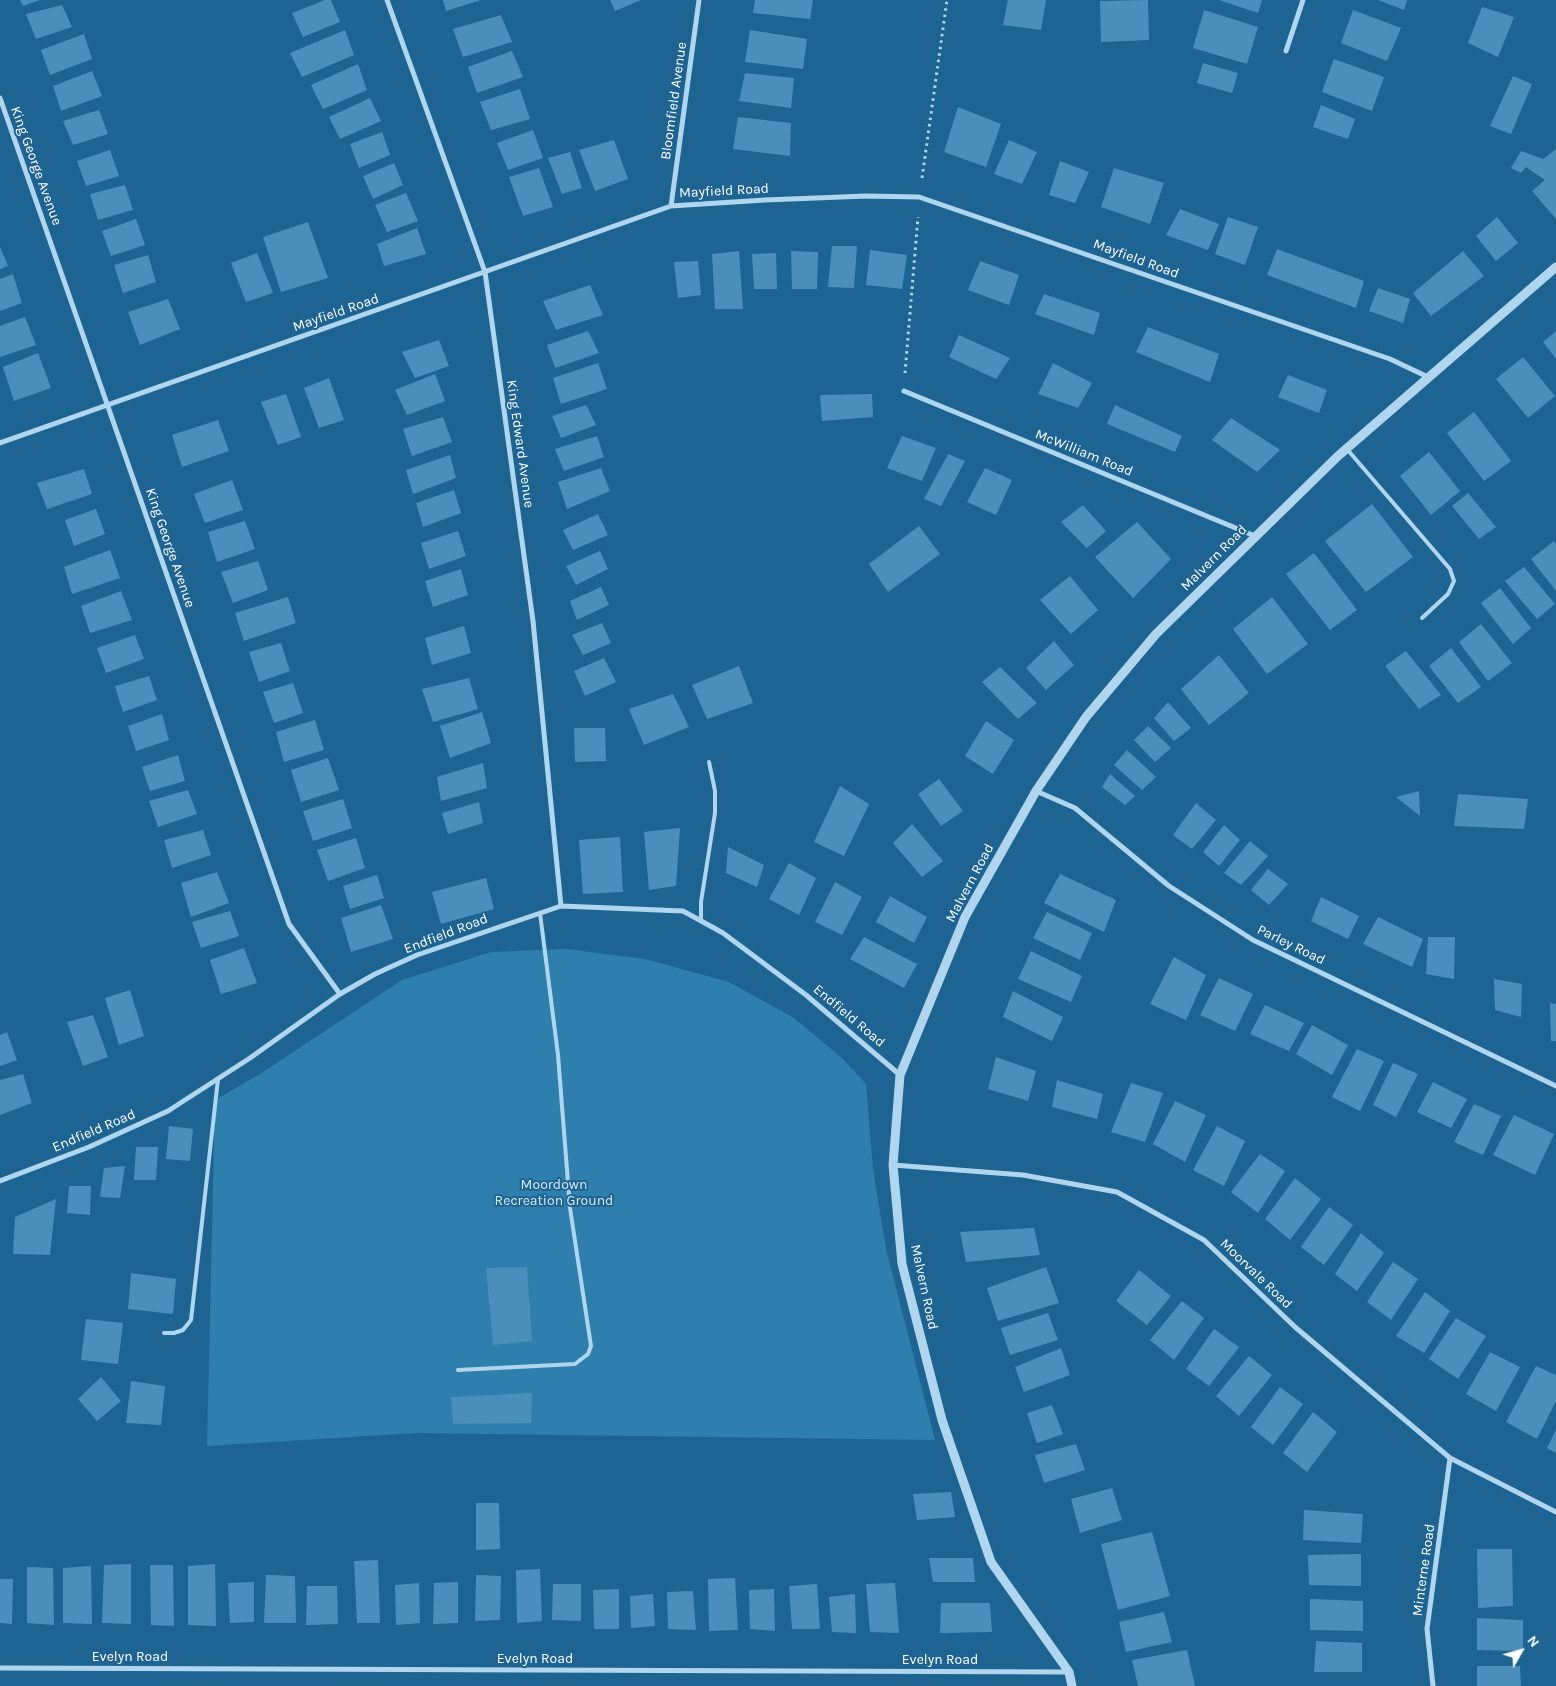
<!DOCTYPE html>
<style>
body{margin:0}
#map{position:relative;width:1556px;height:1686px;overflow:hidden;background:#1e6493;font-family:Karla,sans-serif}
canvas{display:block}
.north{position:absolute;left:1496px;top:1626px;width:50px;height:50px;-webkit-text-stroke:4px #1e6493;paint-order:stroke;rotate:52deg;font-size:14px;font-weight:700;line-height:20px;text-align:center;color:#fff}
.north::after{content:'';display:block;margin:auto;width:18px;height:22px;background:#fff;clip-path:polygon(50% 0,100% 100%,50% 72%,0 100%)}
</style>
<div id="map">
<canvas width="1556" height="1686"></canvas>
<div class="north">N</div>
</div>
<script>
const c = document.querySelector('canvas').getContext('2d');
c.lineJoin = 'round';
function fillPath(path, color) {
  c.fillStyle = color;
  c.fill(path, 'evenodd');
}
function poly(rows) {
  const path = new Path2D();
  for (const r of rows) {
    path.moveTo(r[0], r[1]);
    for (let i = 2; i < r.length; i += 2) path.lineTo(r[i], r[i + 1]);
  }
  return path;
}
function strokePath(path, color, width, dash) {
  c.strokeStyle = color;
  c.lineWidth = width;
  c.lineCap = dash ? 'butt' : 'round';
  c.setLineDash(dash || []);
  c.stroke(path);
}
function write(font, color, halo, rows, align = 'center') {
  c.font = font + ' Karla,sans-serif';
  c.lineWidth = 4;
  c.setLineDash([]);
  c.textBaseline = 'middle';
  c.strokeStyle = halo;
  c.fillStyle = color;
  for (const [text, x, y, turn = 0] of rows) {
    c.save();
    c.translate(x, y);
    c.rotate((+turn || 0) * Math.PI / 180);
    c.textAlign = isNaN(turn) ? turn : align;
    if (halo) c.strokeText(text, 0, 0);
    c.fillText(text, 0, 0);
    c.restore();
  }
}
const green = poly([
 [566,949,645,959,729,982,794,1018,842,1058,866,1084,873,1169,886,1249,935,1440,416,1433,207,1446,215,1100,260,1074,402,980,491,952]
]);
const building = poly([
 [20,0,40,0,23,6],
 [325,0,331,0,340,22,303,37,292,13],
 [443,0,481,0,446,11],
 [610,0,641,0,615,11],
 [755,0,813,0,810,19,753,13],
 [1008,0,1046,0,1041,30,1003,25],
 [1148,0,1149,40,1101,42,1100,1],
 [1219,0,1262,0,1258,13],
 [1378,0,1407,0,1404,10],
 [62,5,72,27,36,39,26,14],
 [1482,7,1514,17,1498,57,1468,43],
 [1204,10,1258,27,1247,64,1193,48],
 [1353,10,1401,28,1387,61,1341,43],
 [501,15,512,42,463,57,453,29],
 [345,30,354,55,302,77,290,53],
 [750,30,807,39,803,69,745,62],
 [84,34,92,59,50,75,41,50],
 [512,51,523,77,477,93,468,67],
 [1334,59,1384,77,1372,111,1322,92],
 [1203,63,1238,73,1232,93,1197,83],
 [358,64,367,90,323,109,311,85],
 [92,71,102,96,61,111,53,86],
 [745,73,794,78,791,108,739,101],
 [1513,76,1532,84,1511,134,1490,126],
 [520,89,530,119,491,130,480,102],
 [370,98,381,121,340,139,329,117],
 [1321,105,1355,119,1348,139,1313,127],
 [958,107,1001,124,986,167,944,152],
 [99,110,108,134,73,145,63,121],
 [738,117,791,123,790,156,733,149],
 [533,130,543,158,508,170,497,143],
 [382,132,390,155,359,168,350,144],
 [614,140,628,179,595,191,579,150],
 [1009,140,1037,152,1022,184,994,174],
 [1556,149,1556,219,1532,191,1545,180,1526,167,1521,173,1511,168,1521,151,1543,159],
 [110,150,119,176,86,186,77,161],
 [570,152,582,188,562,194,548,158],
 [1060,161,1089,172,1075,203,1049,195],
 [394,163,403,185,373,199,363,176],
 [539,168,553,207,523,216,509,177],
 [1114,168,1164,183,1150,224,1101,207],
 [125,185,133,210,98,220,90,194],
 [406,193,418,221,387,232,375,205],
 [1180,209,1219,224,1208,250,1166,235],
 [1228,217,1258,227,1245,265,1215,254],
 [1497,217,1518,243,1496,261,1476,236],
 [136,219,145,245,111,256,102,231],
 [308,222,328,278,281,292,263,237],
 [417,228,426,254,384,266,377,244],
 [832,246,857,246,854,288,828,287],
 [0,247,8,266,0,269],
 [1277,249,1364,281,1356,308,1267,275],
 [870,250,907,255,902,289,866,285],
 [739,251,743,309,715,309,712,254],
 [791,251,818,252,817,289,792,289],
 [1463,251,1484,276,1431,316,1413,293],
 [257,253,273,293,246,302,231,263],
 [776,253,777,289,754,289,752,254],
 [148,255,156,282,123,293,114,265],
 [698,261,701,295,678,298,674,262],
 [980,261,1019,275,1009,305,968,290],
 [13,274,22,303,0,311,0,279],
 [590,285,603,315,556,330,543,301],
 [1378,288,1410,299,1403,323,1369,311],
 [1044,294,1100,313,1094,335,1035,314],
 [168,299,180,329,140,345,128,312],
 [25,317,36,345,0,357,0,326],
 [1148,327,1219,354,1210,382,1136,352],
 [588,331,599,353,555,368,547,345],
 [1556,331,1556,359,1543,342],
 [959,335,1010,358,996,379,949,357],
 [439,340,449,366,415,378,402,352],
 [38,353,51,388,14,401,3,367],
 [1523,357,1555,396,1528,418,1496,379],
 [598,363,607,389,561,404,553,378],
 [1053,363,1092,383,1078,408,1038,394],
 [435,374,445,401,407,415,395,390],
 [1288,375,1327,390,1319,413,1278,397],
 [329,378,344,420,319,428,304,388],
 [286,394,301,437,278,445,261,402],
 [872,394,873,417,822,421,820,395],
 [586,405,596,425,561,438,552,416],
 [1115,405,1182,436,1175,452,1107,424],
 [1474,412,1511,461,1484,481,1447,433],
 [443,417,452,442,412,456,403,429],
 [1231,418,1280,450,1257,472,1212,440],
 [218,420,229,451,182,467,172,435],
 [597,436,604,457,564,471,555,449],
 [902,436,936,448,922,481,887,468],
 [1429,452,1460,491,1431,515,1400,476],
 [948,454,965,461,941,506,924,499],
 [450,455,456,478,413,494,406,470],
 [601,468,610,491,567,509,558,482],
 [985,468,1012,480,996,515,967,502],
 [84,469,92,494,47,509,37,483],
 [232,480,243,510,205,523,194,494],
 [454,490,461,513,423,527,416,503],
 [1468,493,1496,527,1479,539,1452,506],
 [1372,504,1413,557,1366,592,1325,541],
 [1083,505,1106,531,1087,548,1061,522],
 [96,509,105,534,74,546,65,520],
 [598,514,608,535,573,550,563,530],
 [245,521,255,549,217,562,208,532],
 [1137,522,1171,559,1133,598,1095,557],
 [919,526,940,554,888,592,869,564],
 [458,531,466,556,429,569,421,543],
 [1554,541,1556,544,1556,591,1531,559],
 [110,550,120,578,72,594,64,567],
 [600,551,608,569,576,585,566,566],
 [1314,553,1357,610,1330,630,1286,574],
 [258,561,268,590,233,603,221,572],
 [1524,567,1555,604,1537,619,1505,581],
 [461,569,468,595,433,607,425,581],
 [1070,576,1098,610,1071,634,1040,600],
 [601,587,609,605,577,620,570,601],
 [1500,588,1531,628,1513,644,1481,603],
 [121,591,132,620,90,633,81,606],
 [288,597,296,623,244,641,235,613],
 [1272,597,1308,644,1267,674,1233,629],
 [602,623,611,643,583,655,572,635],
 [1481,624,1512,663,1488,681,1459,642],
 [464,626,471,653,432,665,425,638],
 [135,635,144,659,106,673,97,648],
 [1054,641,1074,665,1046,690,1026,668],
 [281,643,290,671,259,682,249,652],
 [1451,648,1481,687,1458,703,1429,666],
 [1406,651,1441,695,1419,709,1385,666],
 [1219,655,1249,693,1209,725,1181,689],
 [604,658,616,682,585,696,574,671],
 [739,666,753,703,707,719,692,685],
 [1000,667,1037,703,1018,719,982,682],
 [149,676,157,700,123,712,115,686],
 [469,678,478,709,433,722,422,689],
 [293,683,303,713,274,723,263,692],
 [673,694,689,727,644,745,629,709],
 [1168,702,1191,728,1174,741,1154,718],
 [482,712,491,743,450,758,440,726],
 [162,714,169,740,136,751,128,726],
 [315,720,324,750,284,762,276,732],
 [986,721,1014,740,993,774,965,756],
 [1148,726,1171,748,1155,762,1134,740],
 [574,728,605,728,606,761,575,762],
 [1127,750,1156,777,1142,790,1114,765],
 [178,755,185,781,150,791,142,767],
 [328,758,339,790,301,802,291,770],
 [483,763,487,788,441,801,437,777],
 [1110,774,1135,796,1125,805,1102,787],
 [939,779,963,811,941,826,918,794],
 [840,786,869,804,844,856,814,842],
 [188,790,197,814,158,827,149,801],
 [1419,791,1420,816,1396,797],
 [1458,794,1528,799,1524,829,1454,826],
 [343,799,352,828,313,841,303,811],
 [479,802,483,823,448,834,442,813],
 [1196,803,1216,820,1192,849,1173,835],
 [912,824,943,861,922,877,893,843],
 [1224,825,1240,840,1219,866,1203,852],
 [680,828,676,886,649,890,644,832],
 [203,830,211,855,172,868,164,840],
 [620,837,623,892,583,894,579,840],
 [356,838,365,868,328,881,317,850],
 [1250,841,1268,856,1241,885,1224,873],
 [728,847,764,865,757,887,726,873],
 [789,863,816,878,799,915,769,899],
 [1268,869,1288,884,1269,905,1251,890],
 [217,872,229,903,191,917,181,883],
 [1060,874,1116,900,1104,932,1044,903],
 [377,875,384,898,350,909,343,886],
 [486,878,494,909,441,924,432,892],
 [835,882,862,897,842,935,815,922],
 [890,896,927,917,914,943,876,922],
 [1321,897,1359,916,1348,939,1311,921],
 [381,905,393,939,351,952,341,918],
 [230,911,239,936,201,948,192,922],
 [1047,912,1092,933,1080,960,1033,938],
 [1378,917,1423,939,1412,967,1363,944],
 [864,937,917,964,904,988,850,959],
 [1428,937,1455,937,1454,979,1426,974],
 [244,948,257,983,221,994,210,960],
 [1031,951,1082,976,1071,1002,1018,979],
 [1174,957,1206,975,1186,1020,1150,1004],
 [1219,978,1253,994,1235,1031,1200,1015],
 [1494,979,1522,984,1521,1017,1495,1010],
 [130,990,144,1036,119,1045,105,998],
 [1013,991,1063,1017,1052,1041,1003,1017],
 [1550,1003,1556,1004,1556,1041,1551,1041],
 [1265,1005,1304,1023,1289,1051,1250,1034],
 [93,1015,108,1057,83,1066,67,1022],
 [1312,1025,1348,1045,1332,1075,1296,1054],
 [7,1032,17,1060,0,1066,0,1035],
 [1357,1049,1384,1061,1360,1111,1332,1097],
 [996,1057,1036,1071,1028,1101,988,1089],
 [1393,1063,1418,1074,1396,1117,1373,1105],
 [23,1074,32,1103,0,1115,0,1080],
 [1057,1080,1103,1094,1097,1119,1052,1107],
 [1433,1082,1467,1099,1451,1128,1417,1112],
 [1131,1083,1163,1093,1145,1142,1111,1132],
 [1175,1101,1206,1115,1185,1162,1153,1144],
 [1474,1104,1501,1116,1483,1155,1454,1142],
 [1514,1115,1554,1134,1535,1175,1493,1155],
 [169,1126,193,1129,190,1161,166,1159],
 [1217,1126,1245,1141,1224,1186,1193,1170],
 [136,1147,158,1147,156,1180,134,1180],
 [1260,1154,1285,1171,1258,1213,1231,1192],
 [125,1166,120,1198,100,1197,104,1168],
 [1295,1178,1321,1199,1290,1240,1265,1219],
 [69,1186,91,1186,90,1215,67,1213],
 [56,1199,50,1255,13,1254,15,1217],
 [1329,1207,1353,1225,1324,1265,1301,1247],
 [1034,1228,1040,1255,966,1262,960,1232],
 [1361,1233,1384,1253,1357,1291,1335,1274],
 [1393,1262,1418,1279,1391,1320,1367,1302],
 [527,1267,532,1341,493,1345,486,1268],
 [1046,1267,1059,1303,998,1321,987,1288],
 [1139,1270,1171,1296,1147,1325,1116,1301],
 [131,1273,176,1279,173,1314,128,1309],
 [1425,1292,1450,1311,1424,1353,1396,1336],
 [1182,1301,1204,1318,1174,1360,1150,1340],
 [1048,1313,1058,1340,1010,1355,1001,1328],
 [1456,1318,1486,1336,1458,1379,1429,1359],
 [86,1319,123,1323,118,1364,81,1360],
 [1214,1329,1239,1347,1209,1386,1186,1369],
 [1061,1348,1070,1375,1024,1392,1015,1367],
 [1490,1352,1520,1367,1496,1411,1466,1394],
 [1249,1356,1272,1375,1239,1416,1216,1396],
 [1536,1366,1556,1375,1556,1401,1537,1439,1506,1422],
 [101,1377,121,1401,97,1421,78,1399],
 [131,1381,165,1386,161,1425,126,1423],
 [1280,1387,1303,1404,1273,1445,1251,1427],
 [532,1393,531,1423,453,1424,451,1397],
 [1052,1405,1063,1434,1037,1443,1027,1413],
 [1313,1412,1337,1432,1307,1472,1283,1453],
 [1556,1430,1556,1453,1547,1448],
 [1076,1444,1085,1470,1044,1483,1035,1455],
 [1112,1488,1122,1520,1080,1533,1071,1499],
 [951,1492,955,1517,917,1520,913,1494],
 [476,1503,499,1503,500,1549,476,1550],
 [1304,1510,1363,1514,1361,1543,1303,1540],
 [1152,1532,1170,1596,1118,1610,1101,1544],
 [1477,1549,1512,1549,1513,1606,1478,1608],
 [1361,1554,1361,1586,1309,1585,1308,1555],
 [929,1558,973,1558,975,1582,933,1582],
 [378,1560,380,1623,357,1623,354,1561],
 [131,1564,131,1624,102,1623,104,1565],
 [215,1564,216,1626,188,1625,188,1566],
 [150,1565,173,1565,174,1626,151,1625],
 [91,1566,92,1624,63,1623,63,1568],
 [27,1567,53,1568,54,1625,27,1623],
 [540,1569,542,1621,517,1623,516,1570],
 [266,1575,295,1576,296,1623,264,1623],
 [476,1575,501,1576,500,1620,475,1621],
 [735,1578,738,1630,709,1631,708,1579],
 [0,1579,13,1579,12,1624,0,1623],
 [254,1582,254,1622,230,1623,228,1583],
 [458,1582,458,1623,433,1624,434,1583],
 [419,1583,420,1623,396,1625,395,1585],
 [895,1583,899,1633,870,1632,866,1584],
 [553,1584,581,1584,581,1621,552,1620],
 [817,1584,820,1629,792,1629,789,1586],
 [307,1586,337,1586,338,1624,306,1625],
 [619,1589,619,1629,594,1629,593,1590],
 [774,1589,775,1631,750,1629,749,1590],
 [693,1591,696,1630,668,1629,667,1592],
 [653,1594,655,1626,631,1628,630,1596],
 [855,1594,856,1633,832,1632,829,1597],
 [1310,1599,1363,1601,1363,1631,1310,1630],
 [941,1603,990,1603,992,1632,940,1633],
 [1164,1612,1172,1642,1126,1652,1119,1622],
 [1477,1618,1523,1620,1523,1651,1477,1650],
 [1316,1641,1362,1643,1362,1672,1314,1672],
 [1187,1650,1195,1686,1138,1686,1132,1660],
 [1477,1666,1520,1666,1521,1686,1477,1686]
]);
const path = poly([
 [922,178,947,0],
 [905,373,918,217]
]);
const service = poly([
 [1346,448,1450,569,1454,581,1448,594,1422,618],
 [701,921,701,902,715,813,715,791,709,762],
 [164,1333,174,1333,183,1330,191,1320,218,1079],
 [458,1370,575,1364,588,1354,591,1346,570,1208,558,1055,540,913]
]);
const minor = poly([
 [387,0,485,272,533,621,561,906],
 [1286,51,1303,0],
 [0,98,289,924,340,994],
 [671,206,699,0],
 [904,391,1255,536],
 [0,443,671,206,765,200,866,196,919,197,1390,359,1428,377],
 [1036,791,1075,808,1169,886,1253,940,1556,1086],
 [893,1165,1023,1175,1117,1192,1204,1240,1295,1327,1450,1458,1556,1512],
 [0,1181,89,1147,168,1111,250,1058,340,994,375,974,417,955,561,906,683,911,723,933,806,995,900,1075],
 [0,1668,1069,1672],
 [1433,1686,1427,1629,1450,1458]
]);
const tertiary = poly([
 [1072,1686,1069,1672,991,1562,942,1420,902,1264,893,1165,900,1075,965,917,1036,791,1086,717,1156,634,1338,456,1556,267]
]);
const streetNames = [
 ["Bloomfield Avenue",674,101,-82],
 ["King George Avenue",36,166,70],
 ["Mayfield Road",724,191,-3],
 ["Mayfield Road",1136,259,20],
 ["Mayfield Road",336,313,-19],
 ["King Edward Avenue",520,444,82],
 ["McWilliam Road",1084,453,22],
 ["King George Avenue",170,548,71],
 ["Malvern Road",1214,558,-45],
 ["Malvern Road",970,883,-62],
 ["Endfield Road",446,934,-21],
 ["Parley Road",1291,945,26],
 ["Endfield Road",849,1016,40],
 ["Endfield Road",94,1131,-23],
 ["Moorvale Road",1256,1274,44],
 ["Malvern Road",924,1287,78],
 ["Minterne Road",1424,1570,-82],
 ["Evelyn Road",130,1657],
 ["Evelyn Road",535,1659],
 ["Evelyn Road",940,1660]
];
const parkNames = [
 ["Moordown",554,1185],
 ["Recreation Ground",554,1201]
];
fillPath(green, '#2e7eae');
fillPath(building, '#4a8fbb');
strokePath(path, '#afd6ee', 3, [2.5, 4]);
strokePath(service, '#afd6ee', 4);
strokePath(minor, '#afd6ee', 5);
strokePath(tertiary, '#afd6ee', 9);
write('14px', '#fff', '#1e6493', streetNames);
write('14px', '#d5ecfa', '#1e6493', parkNames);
</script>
